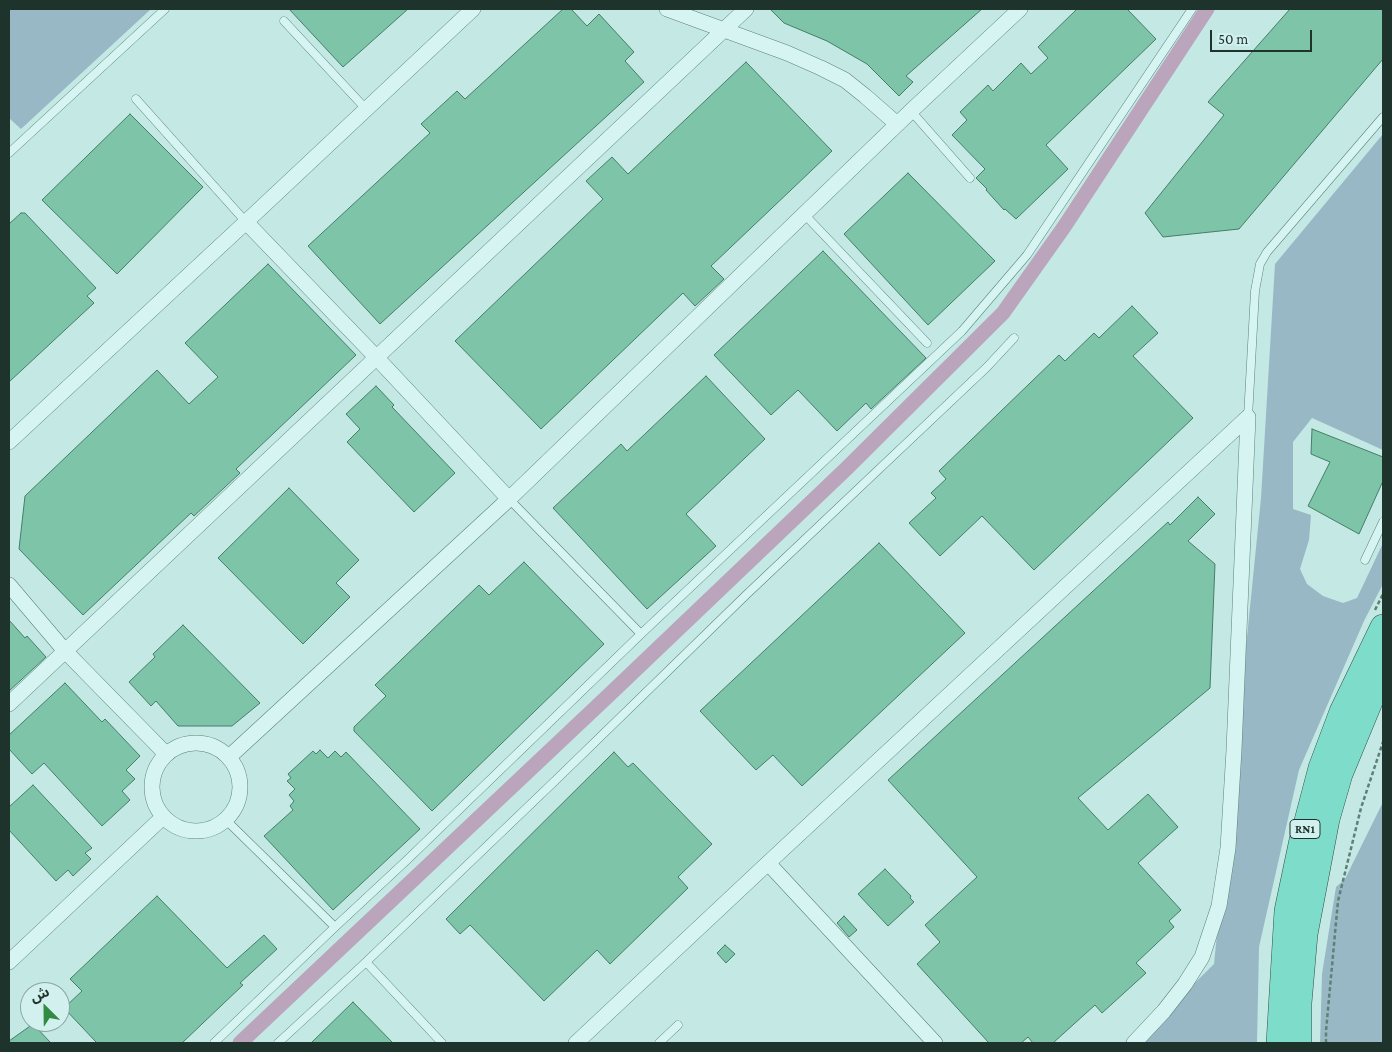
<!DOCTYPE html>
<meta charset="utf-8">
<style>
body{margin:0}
#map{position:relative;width:1392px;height:1052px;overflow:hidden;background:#c4e9e5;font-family:"Crimson Pro","Noto Sans Arabic",serif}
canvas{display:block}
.frame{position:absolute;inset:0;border:10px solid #1f332d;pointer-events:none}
.north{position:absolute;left:20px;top:982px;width:50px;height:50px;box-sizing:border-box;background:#d2f1ee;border:1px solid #8aa5a1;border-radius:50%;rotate:337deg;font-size:14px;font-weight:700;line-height:20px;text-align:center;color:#1f332d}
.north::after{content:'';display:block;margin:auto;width:18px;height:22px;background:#328b43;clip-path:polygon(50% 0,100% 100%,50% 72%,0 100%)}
.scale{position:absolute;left:1210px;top:30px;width:102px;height:22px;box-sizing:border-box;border:2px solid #1f332d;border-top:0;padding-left:6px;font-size:15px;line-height:18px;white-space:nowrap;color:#1f332d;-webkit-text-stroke:4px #d2f1ee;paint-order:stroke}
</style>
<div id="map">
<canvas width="1392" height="1052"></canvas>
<div class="frame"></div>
<div class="north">ش</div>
<div class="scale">50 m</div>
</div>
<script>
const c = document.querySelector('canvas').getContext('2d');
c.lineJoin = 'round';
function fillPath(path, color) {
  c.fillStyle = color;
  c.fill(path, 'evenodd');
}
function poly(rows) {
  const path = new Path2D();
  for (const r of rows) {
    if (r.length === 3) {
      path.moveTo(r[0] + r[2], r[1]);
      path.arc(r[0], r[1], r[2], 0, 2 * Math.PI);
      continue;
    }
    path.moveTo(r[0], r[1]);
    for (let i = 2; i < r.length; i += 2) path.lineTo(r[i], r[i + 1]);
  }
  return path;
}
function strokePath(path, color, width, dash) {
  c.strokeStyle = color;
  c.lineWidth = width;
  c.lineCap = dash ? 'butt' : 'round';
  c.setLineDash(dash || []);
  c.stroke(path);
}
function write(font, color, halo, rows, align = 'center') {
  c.font = font + ' "Crimson Pro",serif';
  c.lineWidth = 4.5;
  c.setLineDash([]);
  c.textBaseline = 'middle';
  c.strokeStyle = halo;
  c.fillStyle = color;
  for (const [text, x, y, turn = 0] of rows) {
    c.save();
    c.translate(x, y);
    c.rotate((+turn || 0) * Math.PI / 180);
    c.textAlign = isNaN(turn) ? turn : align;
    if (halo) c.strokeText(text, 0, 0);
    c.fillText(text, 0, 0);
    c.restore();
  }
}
const green = poly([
 [9,9,151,9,21,129,9,118],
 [1383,134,1383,450,1312,418,1293,442,1293,509,1311,515,1309,540,1300,569,1307,584,1323,596,1343,603,1357,598,1383,543,1383,584,1364,621,1299,770,1259,947,1257,1043,1134,1043,1214,964,1261,498,1275,264],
 [1383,802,1383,1043,1320,1043,1322,974,1336,887,1345,879]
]);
const canal = poly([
 [240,1043,609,695,847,468,1003,313,1064,227,1207,9]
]);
const building = poly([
 [289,9,408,9,343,67,289,9],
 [563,9,571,9,587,26,599,14,634,52,625,61,644,82,380,324,308,246,430,133,421,124,457,91,465,99,563,9],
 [770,9,982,9,906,76,913,82,899,96,867,64,827,41,784,23,770,9],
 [1077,9,1127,9,1156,39,1046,145,1068,169,1016,219,1005,209,1004,210,986,190,987,189,976,178,985,169,952,135,967,120,960,112,988,85,993,91,1021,63,1031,74,1048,58,1038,47,1077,9],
 [1290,9,1383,9,1383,59,1239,229,1163,237,1145,213,1224,115,1208,102,1290,9],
 [746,62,832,151,711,266,724,279,695,306,683,293,541,429,455,341,603,199,586,181,612,157,628,174,746,62],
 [130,114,203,187,117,274,42,200,130,114],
 [908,173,995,261,928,325,844,234,908,173],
 [21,213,25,213,96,288,87,296,94,303,9,382,9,224,21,213],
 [823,251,926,358,871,409,866,403,837,431,798,390,771,415,714,355,823,251],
 [268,264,356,355,236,469,240,473,194,516,191,513,83,615,19,549,25,496,157,370,189,404,218,377,185,343,268,264],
 [1132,306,1158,333,1133,356,1193,418,1034,570,982,516,940,556,909,523,936,498,931,493,946,479,939,471,1059,355,1065,361,1094,333,1099,338,1132,306],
 [706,376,765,439,686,514,716,546,647,609,553,508,621,444,627,451,706,376],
 [376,386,394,405,392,407,455,473,414,512,347,442,360,429,346,414,376,386],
 [1312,429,1383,457,1383,481,1359,534,1308,506,1330,462,1311,454,1312,429],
 [289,488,359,560,336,583,350,597,303,644,218,558,289,488],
 [1198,497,1215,514,1188,541,1215,564,1210,688,1078,798,1108,830,1148,794,1178,827,1138,863,1181,910,1169,921,1174,927,1136,963,1146,973,1102,1013,1095,1005,1053,1043,1033,1043,1028,1037,1021,1043,989,1043,917,964,940,942,925,925,977,877,888,780,1168,522,1170,525,1198,497],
 [879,543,965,633,802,786,773,755,756,770,700,711,879,543],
 [524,562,604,644,432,811,354,731,354,727,386,696,375,685,479,585,489,595,524,562],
 [9,620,25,638,27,636,46,657,9,691,9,620],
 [183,625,260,703,232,726,178,726,156,701,151,706,129,682,155,657,153,654,183,625],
 [65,683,102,722,105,719,140,756,126,770,135,779,122,791,130,800,102,826,44,763,32,774,9,749,9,735,65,683],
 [320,750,328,758,335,751,341,757,346,752,420,829,333,910,264,836,293,810,290,806,294,801,289,795,295,789,287,781,291,778,288,774,313,751,316,754,320,750],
 [614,752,628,767,633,763,712,844,678,877,688,888,610,964,597,950,544,1001,470,925,460,934,446,919,614,752],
 [33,785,92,848,85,853,91,859,73,876,68,870,56,881,9,830,9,807,33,785],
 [885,869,911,896,910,898,914,902,888,926,858,894,885,869],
 [157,896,227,968,264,935,277,949,240,983,243,985,182,1043,97,1043,64,1008,82,991,70,979,157,896],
 [844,916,857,930,849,937,837,923,844,916],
 [725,945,735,954,726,963,717,953,725,945],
 [353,1002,393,1043,311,1043,353,1002],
 [33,1024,51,1043,9,1043,9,1041,33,1024]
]);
const path = poly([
 [1375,610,1383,594],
 [1326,1043,1326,1031,1338,901,1361,808,1383,742]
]);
const service = poly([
 [284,21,366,109],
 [136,99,246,222],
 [911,111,970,178],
 [9,153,165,9],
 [804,214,927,343],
 [1248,417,1255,291,1260,264,1267,252,1383,117],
 [509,499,641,634],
 [1365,560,1383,522],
 [226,820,335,927],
 [366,962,560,776,746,595,987,367,1014,338],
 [214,1043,335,927,407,860,641,634,962,331,1027,255,1192,9],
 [278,1043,366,962,442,1043],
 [659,1043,678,1025]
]);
const minor = poly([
 [667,9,787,53,821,68,845,80,865,96,897,124],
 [246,222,376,357,509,499],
 [9,442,246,222,473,9],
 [9,585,65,651,166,754],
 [9,704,746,9],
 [196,787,44],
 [229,757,509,499,911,111,1020,9],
 [768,863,935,1043],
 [9,962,163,817],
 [576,1043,768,863,1248,417],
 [1134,1043,1164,1011,1185,984,1202,957,1219,906,1228,848,1234,750,1248,417]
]);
const trunk = poly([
 [1279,1043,1287,911,1302,840,1321,768,1342,712,1383,627],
 [1299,1043,1299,1003,1305,934,1327,819,1340,774,1383,670]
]);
const shields = [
 [1305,829,30]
];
const shieldNames = [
 ["RN1",1305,829]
];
fillPath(green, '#99b8c6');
strokePath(canal, '#baa5bd', 15);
fillPath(building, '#7dc4a8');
strokePath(building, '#447e67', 1);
strokePath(service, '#5c8277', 9);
strokePath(minor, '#5c8277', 16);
strokePath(trunk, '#305045', 26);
strokePath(path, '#5c8277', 2.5, [4, 2.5]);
strokePath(service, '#d6f5f2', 8);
strokePath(minor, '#d6f5f2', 15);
strokePath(trunk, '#7edcca', 25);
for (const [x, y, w] of shields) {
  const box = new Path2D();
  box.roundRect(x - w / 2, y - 9.5, w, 19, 4);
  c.fillStyle = '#d2f1ee';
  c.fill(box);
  strokePath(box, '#1f332d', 1);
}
write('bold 12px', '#1f332d', null, shieldNames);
</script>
